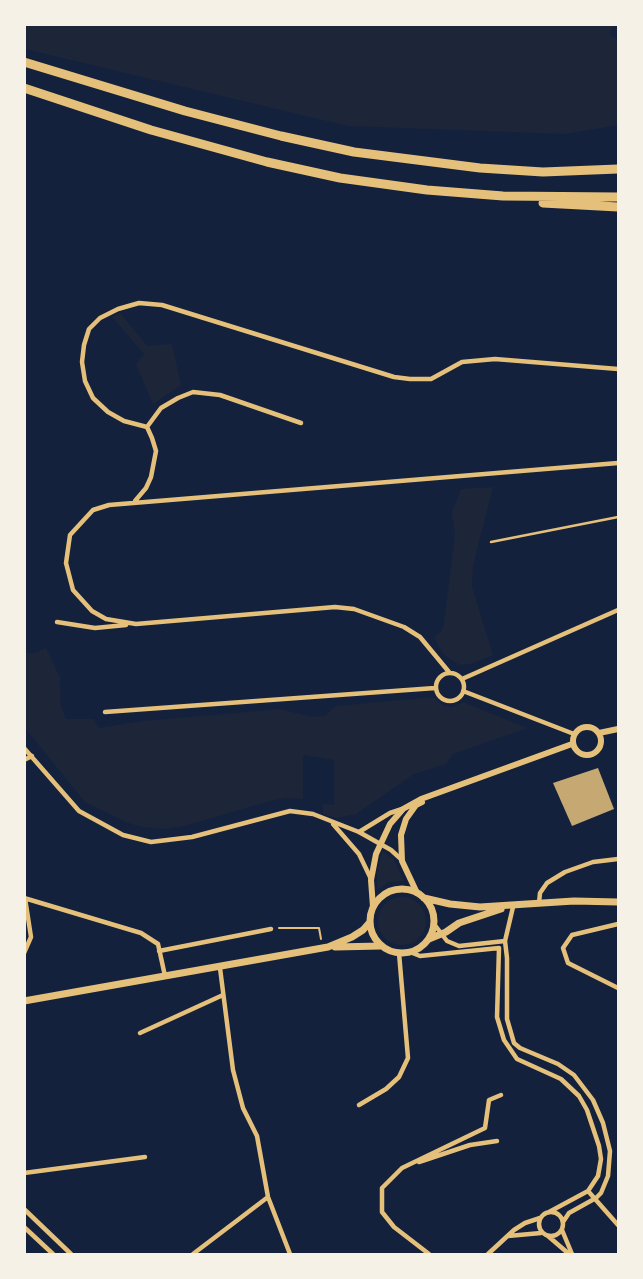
<!DOCTYPE html>
<style>
body{margin:0}
#map{position:relative;width:643px;height:1279px;overflow:hidden;background:#14213d;font-family:Arial,sans-serif}
canvas{display:block}
.frame{position:absolute;inset:0;border:26px solid #f6f1e7;pointer-events:none}
</style>
<div id="map">
<canvas width="643" height="1279"></canvas>
<div class="frame"></div>
</div>
<script>
const c = document.querySelector('canvas').getContext('2d');
c.lineJoin = 'round';
function fillPath(path, color) {
  c.fillStyle = color;
  c.fill(path, 'evenodd');
}
function poly(rows) {
  const path = new Path2D();
  for (const r of rows) {
    if (r.length === 3) {
      path.moveTo(r[0] + r[2], r[1]);
      path.arc(r[0], r[1], r[2], 0, 2 * Math.PI);
      continue;
    }
    path.moveTo(r[0], r[1]);
    for (let i = 2; i < r.length; i += 2) path.lineTo(r[i], r[i + 1]);
  }
  return path;
}
function strokePath(path, color, width, dash) {
  c.strokeStyle = color;
  c.lineWidth = width;
  c.lineCap = dash ? 'butt' : 'round';
  c.setLineDash(dash || []);
  c.stroke(path);
}
const green = poly([
 [25,24,614,25,609,34,618,40,618,125,565,134,348,126,25,49],
 [120,313,147,346,172,344,181,385,153,404,136,364,144,354,112,317],
 [493,487,473,565,472,587,493,655,471,664,460,665,443,654,434,637,440,633,444,624,455,534,452,512,461,489],
 [46,648,60,677,61,706,66,719,94,719,99,728,143,721,280,709,312,717,325,716,336,706,432,697,444,706,452,707,463,702,527,728,453,754,446,764,414,774,356,814,337,818,323,814,323,804,334,805,334,760,303,755,303,799,285,798,270,801,184,826,163,829,142,827,128,823,85,802,25,728,24,663,26,661,25,653,35,653],
 [382,851,394,859,404,881,389,882,377,890,377,874],
 [402,921,24]
]);
const building = poly([
 [598,768,614,809,572,826,553,783]
]);
const path = poly([
 [279,928,319,928,321,939]
]);
const service = poly([
 [491,542,618,517]
]);
const minor = poly([
 [147,427,161,408,178,398,193,392,220,395,301,423],
 [135,501,146,488,151,477,156,451,152,438,147,427,124,421,108,412,93,398,85,381,82,362,84,345,89,329,100,318,118,309,139,303,162,305,394,377,410,379,431,379,462,362,495,359,618,369],
 [57,622,95,628,126,625],
 [449,672,420,637,404,627,354,609,335,607,136,624,106,619,92,611,73,590,66,563,70,535,93,510,109,505,618,463],
 [450,687,14],
 [462,679,618,610],
 [463,691,574,734],
 [105,712,435,688],
 [24,748,79,811,123,835,151,842,192,837,290,811,313,814,359,832,391,850,402,860],
 [24,760,32,756],
 [333,824,359,854,371,879],
 [359,832,390,813,402,809],
 [24,898,141,933,158,944,165,976],
 [539,903,540,893,547,883,565,872,593,862,618,859],
 [513,907,505,941,507,958,507,1019,514,1043,520,1048,558,1064,574,1075,593,1100,603,1123,610,1151,608,1176,601,1193,596,1198,569,1213,563,1222],
 [434,924,447,941,459,946,505,941],
 [618,924,572,935,563,948,568,963,618,988],
 [159,951,271,929],
 [410,952,420,956,499,948,497,1017,504,1040,517,1059,561,1079,579,1096,587,1110,599,1146,601,1159,598,1176,588,1191,549,1212],
 [24,953,31,937,25,898],
 [220,968,233,1070,243,1108,257,1136,268,1197,290,1254],
 [140,1033,223,995],
 [359,1105,386,1089,399,1077,408,1058,399,953],
 [419,1162,470,1145,497,1141],
 [24,1173,145,1157],
 [588,1191,618,1225],
 [24,1209,71,1254],
 [551,1224,12],
 [24,1227,53,1254],
 [562,1230,572,1254],
 [508,1236,541,1233],
 [548,1236,569,1254],
 [193,1254,268,1197],
 [429,1254,394,1227,382,1212,382,1188,402,1168,485,1128,489,1100,501,1095],
 [488,1254,514,1230,525,1223,540,1218]
]);
const tertiary = poly([
 [587,741,14],
 [599,733,618,729],
 [417,893,402,861,401,835,406,819,416,805,422,802],
 [373,907,371,880,376,854,390,824,403,809,421,799,572,744]
]);
const secondary = poly([
 [402,921,32],
 [424,898,450,904,480,907,574,901,618,902],
 [429,939,446,932,459,923,501,909],
 [335,947,381,946],
 [24,1001,328,947,352,937,363,930,370,922]
]);
const motorway = poly([
 [24,62,185,111,281,136,354,152,480,168,543,172,618,169],
 [24,88,151,130,267,162,340,178,427,190,503,196,618,197],
 [543,203,618,207]
]);
fillPath(green, '#1d2539');
fillPath(building, '#c6a872');
strokePath(path, '#e5c07b', 2);
strokePath(service, '#e5c07b', 2.5);
strokePath(minor, '#e5c07b', 4.5);
strokePath(tertiary, '#e5c07b', 6);
strokePath(secondary, '#e5c07b', 7);
strokePath(motorway, '#e5c07b', 9);
</script>
